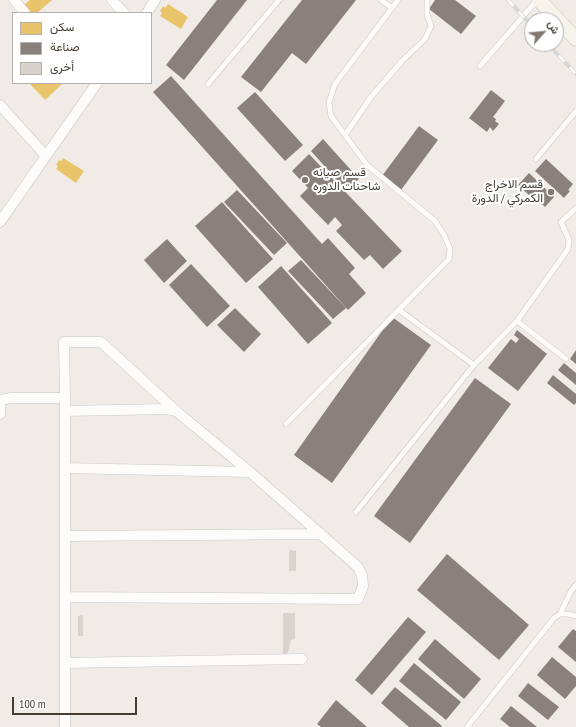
<!DOCTYPE html>
<meta charset="utf-8">
<style>
body{margin:0}
#map{position:relative;width:576px;height:727px;overflow:hidden;background:#f0ebe6;font-family:"PT Sans Narrow",Vazirmatn,sans-serif}
canvas{display:block}
.legend{position:absolute;left:12px;top:12px;width:140px;height:72px;box-sizing:border-box;background:#fff;border:1px solid #b5b1ad;margin:0;padding:5px 7px;list-style:none;font-size:12px;color:#453c33}
.legend li{display:flex;align-items:center;gap:8px;height:20px}
.legend b{width:20px;border:1px solid #b5b1ad}
.north{position:absolute;left:524px;top:12px;width:40px;height:40px;box-sizing:border-box;background:#fff;border:1px solid #b5b1ad;border-radius:50%;rotate:63deg;font-size:11px;font-weight:700;line-height:16px;text-align:center;color:#453c33}
.north::after{content:'';display:block;margin:auto;width:14px;height:18px;background:#817972;clip-path:polygon(50% 0,100% 100%,50% 72%,0 100%)}
.scale{position:absolute;left:12px;top:697px;width:125px;height:18px;box-sizing:border-box;border:2px solid #453c33;border-top:0;padding-left:5px;font-size:12px;line-height:14px;white-space:nowrap;color:#453c33;-webkit-text-stroke:3px #fff;paint-order:stroke}
</style>
<div id="map">
<canvas width="576" height="727"></canvas>
<ul class="legend">
<li><b style="height:11px;background:#e9c46a"></b>سكن</li>
<li><b style="height:11px;background:#8a817c"></b>صناعة</li>
<li><b style="height:11px;background:#d8d2cd"></b>أخرى</li>
</ul>
<div class="north">ش</div>
<div class="scale">100 m</div>
</div>
<script>
const c = document.querySelector('canvas').getContext('2d');
c.lineJoin = 'round';
function fillPath(path, color) {
  c.fillStyle = color;
  c.fill(path, 'evenodd');
}
function poly(rows) {
  const path = new Path2D();
  for (const r of rows) {
    path.moveTo(r[0], r[1]);
    for (let i = 2; i < r.length; i += 2) path.lineTo(r[i], r[i + 1]);
  }
  return path;
}
function strokePath(path, color, width, dash) {
  c.strokeStyle = color;
  c.lineWidth = width;
  c.lineCap = dash ? 'butt' : 'round';
  c.setLineDash(dash || []);
  c.stroke(path);
}
function write(font, color, halo, rows, align = 'center') {
  c.font = font + ' "PT Sans Narrow",Vazirmatn,sans-serif';
  c.lineWidth = 4;
  c.setLineDash([]);
  c.textBaseline = 'middle';
  c.strokeStyle = halo;
  c.fillStyle = color;
  for (const [text, x, y, turn = 0] of rows) {
    c.save();
    c.translate(x, y);
    c.rotate((+turn || 0) * Math.PI / 180);
    c.textAlign = isNaN(turn) ? turn : align;
    if (halo) c.strokeText(text, 0, 0);
    c.fillText(text, 0, 0);
    c.restore();
  }
}
const homes = poly([
 [30,0,52,0,37,13,27,13,24,5],
 [168,4,188,17,181,29,160,16,162,13,160,11,163,6,165,8],
 [29,83,62,83,62,84,45,100],
 [63,158,84,171,76,183,56,169,58,166,56,165,59,160,61,161]
]);
const industry = poly([
 [217,0,247,0,184,80,166,65],
 [302,0,356,0,306,64,292,53,261,92,241,77],
 [435,0,455,0,476,16,461,34,429,9],
 [171,76,322,244,328,238,355,268,349,274,366,293,348,310,153,92],
 [491,90,505,101,493,117,496,119,495,121,499,124,493,131,490,127,487,132,469,118],
 [255,92,303,145,285,161,237,108],
 [419,126,438,140,401,190,382,176],
 [323,139,359,179,346,190,311,151],
 [309,154,402,251,383,269,370,255,364,260,336,231,342,225,335,217,328,225,300,196,308,188,292,171],
 [546,159,573,184,568,190,570,191,564,198,535,171],
 [529,173,554,197,545,207,541,203,539,204,518,185],
 [237,190,287,243,274,255,224,202],
 [222,202,273,259,246,283,195,226],
 [167,239,187,261,164,283,144,260],
 [301,260,346,308,333,319,288,271],
 [191,264,230,306,207,327,169,285],
 [281,266,332,323,308,344,258,287],
 [235,308,261,334,244,352,217,325],
 [392,317,431,345,332,483,294,455],
 [517,330,547,354,518,391,488,368,511,339,516,343,519,339,514,335],
 [576,350,576,364,570,359],
 [564,363,576,373,576,385,558,370],
 [553,375,576,394,576,403,574,405,547,383],
 [475,378,511,404,410,543,374,516],
 [447,554,529,625,499,660,417,590],
 [408,617,426,632,372,695,355,680],
 [573,629,576,631,576,662,558,647],
 [435,639,481,679,464,699,418,659],
 [552,657,576,677,576,686,565,699,537,675],
 [414,663,461,702,446,720,399,681],
 [528,683,559,707,548,720,518,696],
 [395,687,442,726,441,727,409,727,381,703],
 [336,700,367,727,321,727,317,724],
 [511,706,537,727,510,727,500,719]
]);
const building = poly([
 [290,550,296,551,296,571,289,571,289,551],
 [283,613,295,613,295,639,291,640,287,655,283,655],
 [82,615,83,616,83,636,78,636,78,616]
]);
const lane = poly([
 [381,0,392,8],
 [480,66,537,0],
 [208,84,279,0],
 [345,135,371,97,402,61,425,39,431,26,427,14,427,0],
 [536,159,576,111],
 [399,310,474,365],
 [517,321,566,359],
 [286,424,449,259,450,249,444,235,435,221,367,165,331,116,329,102,335,84,398,0],
 [356,512,474,365,517,321,568,249,569,240,561,222,576,208],
 [560,614,571,591,576,585],
 [467,727,554,618,560,614,568,614,576,616]
]);
const street = poly([
 [14,0,25,13],
 [112,0,124,13],
 [147,13,155,0],
 [0,105,46,156],
 [0,222,97,83],
 [0,400,11,398,65,398],
 [65,411,167,409,176,411],
 [0,414,0,400],
 [65,468,250,472],
 [65,536,321,534],
 [65,663,302,659],
 [65,727,65,398,64,342,101,342,176,411,250,472,358,567,362,575,363,586,358,599,65,597]
]);
const secondary = poly([
 [539,0,576,39]
]);
const rail = poly([
 [508,0,532,26],
 [548,44,576,74]
]);
const markers = [
 [305,180,4,"#817972"],
 [551,192,4,"#817972"]
];
const poiNames = [
 ["قسم صيانه",313,173],
 ["شاحنات الدوره",313,187],
 ["قسم الاخراج",543,185,"right"],
 ["الكمركي / الدورة",543,199,"right"]
];
fillPath(homes, '#e9c46a');
fillPath(industry, '#8a817c');
fillPath(building, '#d8d2cd');
strokePath(lane, '#ccc7c3', 6);
strokePath(street, '#ccc7c3', 11);
strokePath(secondary, '#d1c9be', 15);
strokePath(lane, '#fdfcfb', 5);
strokePath(street, '#fdfcfb', 10);
strokePath(secondary, '#f6f3ed', 14);
strokePath(rail, '#d8d7d7', 4);
strokePath(rail, '#fff', 2.5, [8]);
for (const [x, y, r, color] of markers) {
  const dot = new Path2D();
  dot.arc(x, y, r, 0, 2 * Math.PI);
  c.fillStyle = color;
  c.fill(dot);
  strokePath(dot, '#fff', 1.5);
}
write('12px', '#453c33', '#fff', poiNames, 'left');
</script>
